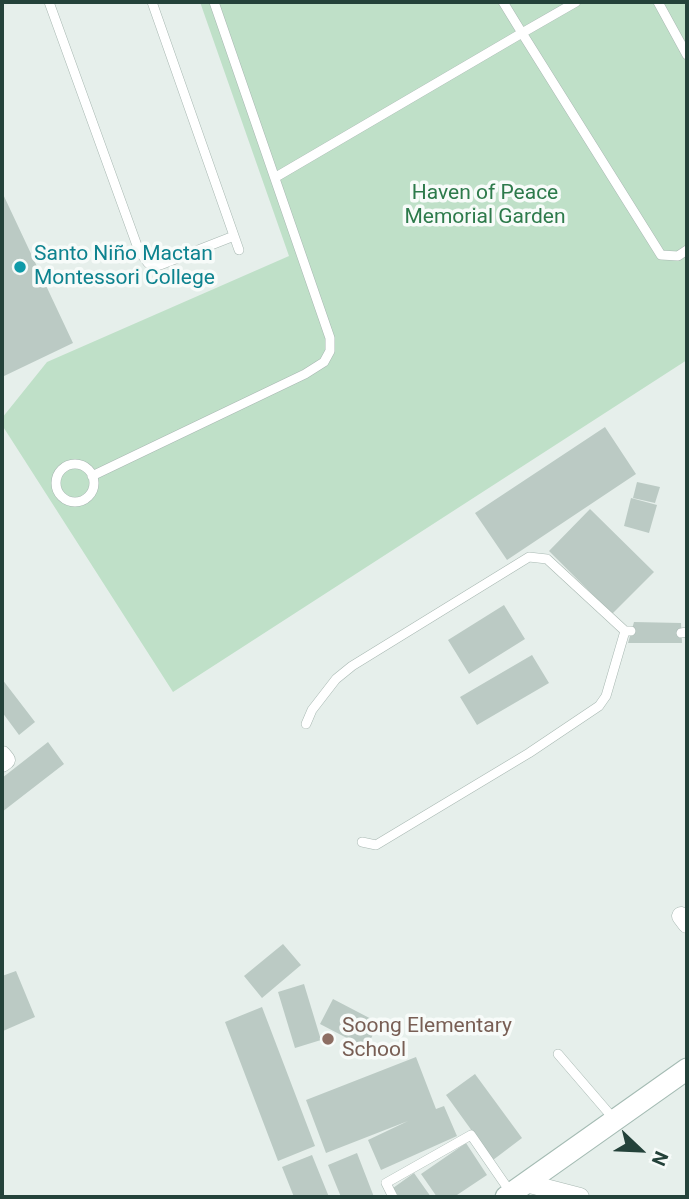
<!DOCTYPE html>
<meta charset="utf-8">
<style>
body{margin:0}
#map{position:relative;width:689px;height:1199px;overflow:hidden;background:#e6efeb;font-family:Roboto,sans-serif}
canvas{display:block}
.frame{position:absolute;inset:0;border:4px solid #24423a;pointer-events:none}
.north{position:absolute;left:605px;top:1115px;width:70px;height:70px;-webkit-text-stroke:5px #f7fbf9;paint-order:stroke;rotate:113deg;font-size:19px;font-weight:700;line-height:28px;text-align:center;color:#24423a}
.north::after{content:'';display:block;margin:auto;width:24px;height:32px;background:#24423a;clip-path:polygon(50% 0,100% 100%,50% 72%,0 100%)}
</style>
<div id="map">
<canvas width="689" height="1199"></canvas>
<div class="frame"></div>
<div class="north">N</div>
</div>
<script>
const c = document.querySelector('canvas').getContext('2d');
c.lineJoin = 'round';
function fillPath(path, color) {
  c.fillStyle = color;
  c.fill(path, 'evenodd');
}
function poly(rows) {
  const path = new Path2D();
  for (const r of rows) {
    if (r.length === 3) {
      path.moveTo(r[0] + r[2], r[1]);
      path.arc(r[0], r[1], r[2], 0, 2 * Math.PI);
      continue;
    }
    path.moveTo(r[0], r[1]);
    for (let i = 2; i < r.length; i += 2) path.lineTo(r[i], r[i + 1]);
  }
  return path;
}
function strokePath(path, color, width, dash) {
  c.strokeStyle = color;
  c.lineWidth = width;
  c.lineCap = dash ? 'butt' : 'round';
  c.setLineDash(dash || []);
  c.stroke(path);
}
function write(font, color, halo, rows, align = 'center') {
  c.font = font + ' Roboto,sans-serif';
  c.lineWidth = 7;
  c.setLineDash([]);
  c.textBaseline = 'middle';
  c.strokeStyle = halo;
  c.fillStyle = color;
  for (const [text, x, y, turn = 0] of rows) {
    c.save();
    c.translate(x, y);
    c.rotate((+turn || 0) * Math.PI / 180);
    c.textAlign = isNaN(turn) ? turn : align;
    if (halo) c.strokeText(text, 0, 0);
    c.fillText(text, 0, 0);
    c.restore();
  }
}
const green = poly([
 [200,2,687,2,687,360,173,692,2,425,2,418,47,362,289,256]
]);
const building = poly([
 [2,192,73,343,2,377],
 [605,427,636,474,507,560,475,513],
 [637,482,660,487,655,503,633,498],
 [631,498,657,505,649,533,624,526],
 [590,509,654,572,612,614,549,551],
 [504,605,525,639,469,674,448,640],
 [634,622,681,623,682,643,628,643],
 [532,655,549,683,477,725,460,697],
 [2,679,35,722,19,735,2,712],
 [48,742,64,764,2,812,2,778],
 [283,944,301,965,262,998,244,976],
 [16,971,35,1017,3,1031,2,976],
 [304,984,321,1040,295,1048,278,992],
 [333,999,379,1023,366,1048,320,1024],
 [262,1007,315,1146,278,1161,225,1022],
 [416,1057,436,1109,444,1106,457,1136,381,1170,368,1140,408,1121,326,1153,306,1100],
 [475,1074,522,1138,493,1160,446,1095],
 [466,1143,487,1175,454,1197,437,1197,421,1174],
 [357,1153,374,1197,341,1197,328,1165],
 [312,1155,329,1197,294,1197,282,1167],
 [414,1173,431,1197,399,1197,393,1188]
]);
const lane = poly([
 [49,2,139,251,148,263,160,265,234,236],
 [152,2,239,250],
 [503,2,522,33,576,2],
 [658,2,687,55],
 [276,177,522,33,661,255,678,256,687,250],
 [75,483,19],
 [92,476,305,374,324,362,330,351,330,338,214,2],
 [681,633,687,632],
 [306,724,312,710,336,679,352,666,529,557,547,559,625,631],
 [362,842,376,845,529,753,599,706,606,696,625,631,631,631],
 [558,1054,613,1118],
 [393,1197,386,1183,471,1135,511,1193]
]);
const street = poly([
 [2,755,6,760,2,763],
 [681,916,687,924],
 [526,1183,580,1197]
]);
const secondary = poly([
 [506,1197,687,1069]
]);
const markers = [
 [20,267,7,"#0f9aa8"],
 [328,1039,7,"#8d6e63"]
];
const parkNames = [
 ["Haven of Peace",485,194],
 ["Memorial Garden",485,218]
];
const cultureNames = [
 ["Santo Niño Mactan",34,255],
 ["Montessori College",34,279]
];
const educationNames = [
 ["Soong Elementary",342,1027],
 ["School",342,1051]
];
fillPath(green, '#bfe0c8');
fillPath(building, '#bbcac4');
strokePath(lane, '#a8b8b2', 10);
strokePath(street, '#a8b8b2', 19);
strokePath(secondary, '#a4bbb3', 23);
strokePath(lane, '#fff', 9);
strokePath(street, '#fff', 18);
strokePath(secondary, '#fff', 21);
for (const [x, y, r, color] of markers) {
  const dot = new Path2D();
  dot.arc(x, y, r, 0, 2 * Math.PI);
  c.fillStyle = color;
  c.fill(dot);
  strokePath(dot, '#f7fbf9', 2.5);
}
write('21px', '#2d7a4b', '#f7fbf9', parkNames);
write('21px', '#0d838f', '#f7fbf9', cultureNames, 'left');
write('21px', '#785e54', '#f7fbf9', educationNames, 'left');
</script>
